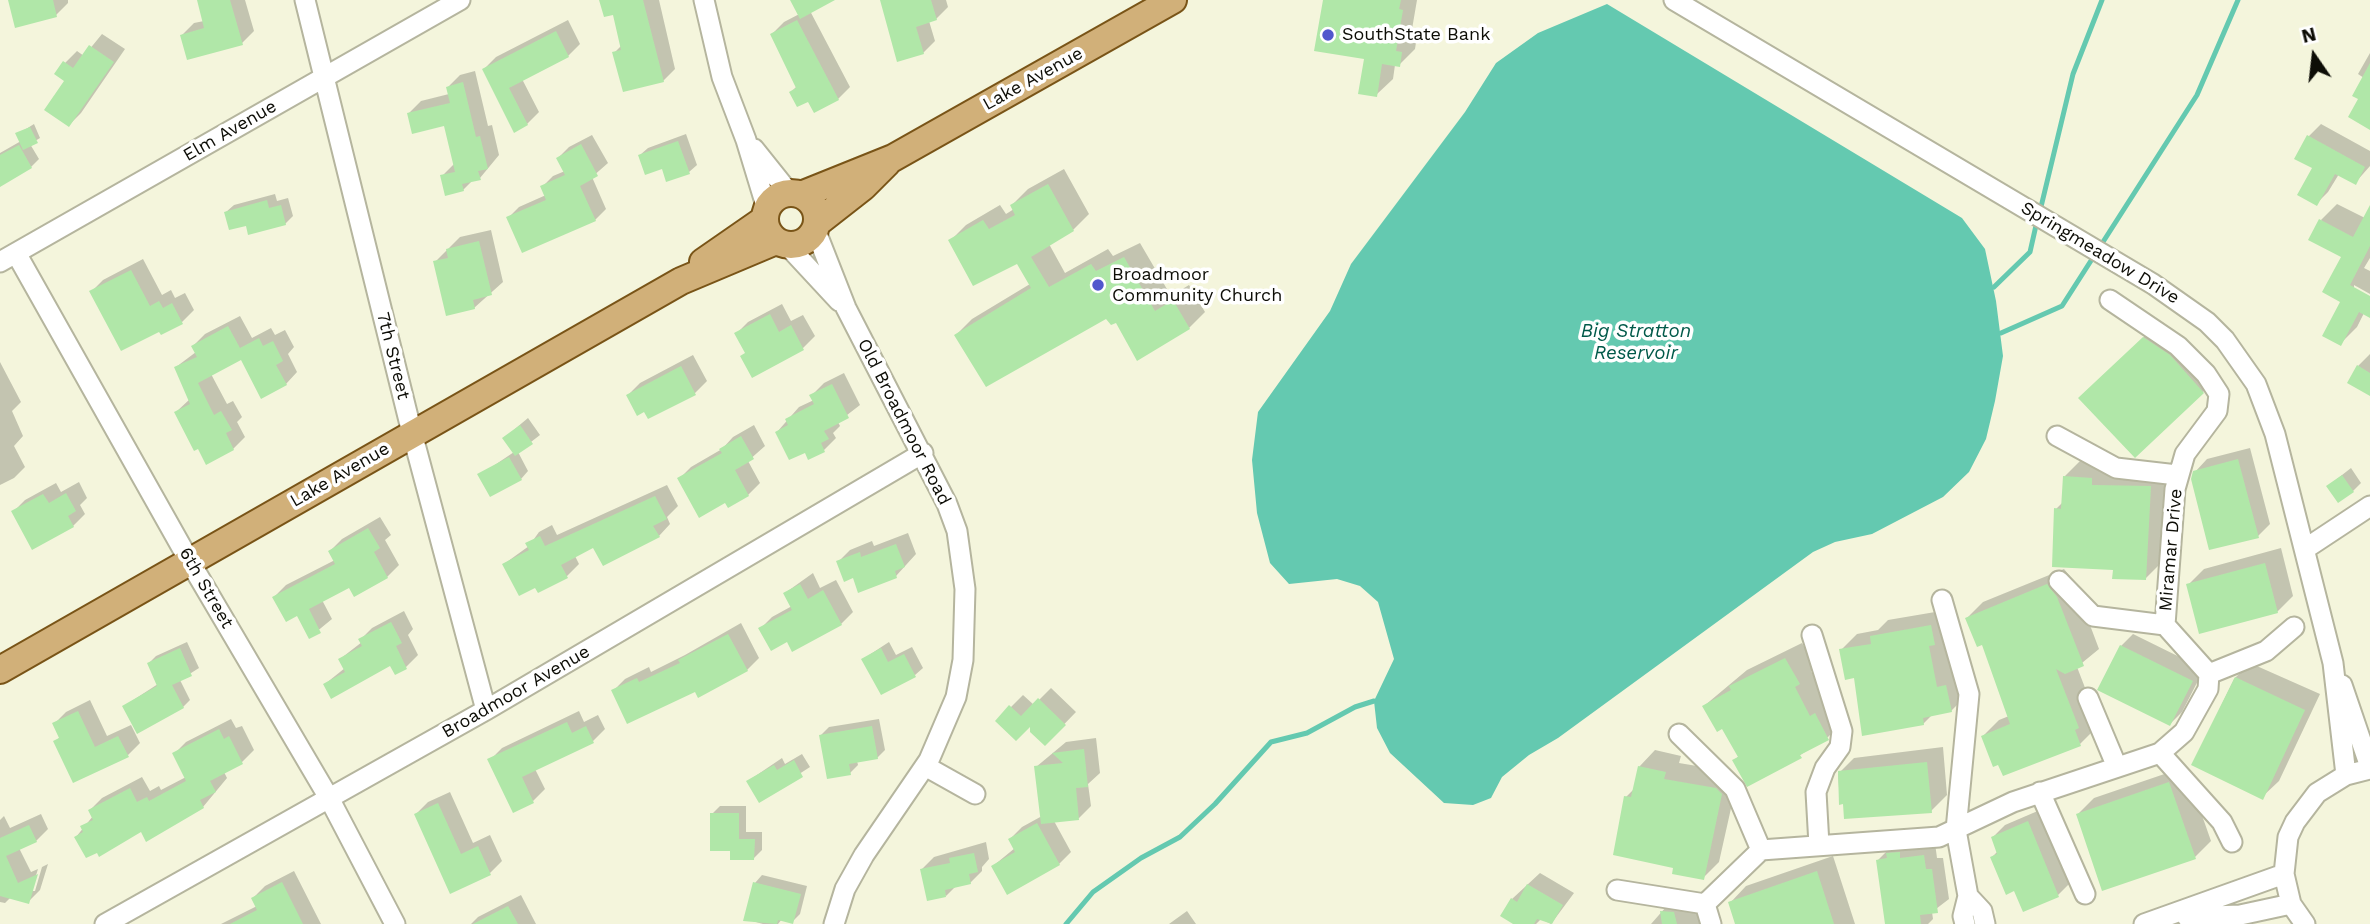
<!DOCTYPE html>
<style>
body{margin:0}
#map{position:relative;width:2370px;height:924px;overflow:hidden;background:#f4f5dc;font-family:"Work Sans",sans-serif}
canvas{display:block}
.north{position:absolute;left:2279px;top:21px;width:70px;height:70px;-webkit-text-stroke:5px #fff;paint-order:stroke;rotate:346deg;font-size:19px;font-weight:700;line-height:28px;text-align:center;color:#0d0d06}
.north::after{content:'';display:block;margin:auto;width:24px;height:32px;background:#0d0d06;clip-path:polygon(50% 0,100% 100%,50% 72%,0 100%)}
</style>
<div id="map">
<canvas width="2370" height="924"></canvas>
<div class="north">N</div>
</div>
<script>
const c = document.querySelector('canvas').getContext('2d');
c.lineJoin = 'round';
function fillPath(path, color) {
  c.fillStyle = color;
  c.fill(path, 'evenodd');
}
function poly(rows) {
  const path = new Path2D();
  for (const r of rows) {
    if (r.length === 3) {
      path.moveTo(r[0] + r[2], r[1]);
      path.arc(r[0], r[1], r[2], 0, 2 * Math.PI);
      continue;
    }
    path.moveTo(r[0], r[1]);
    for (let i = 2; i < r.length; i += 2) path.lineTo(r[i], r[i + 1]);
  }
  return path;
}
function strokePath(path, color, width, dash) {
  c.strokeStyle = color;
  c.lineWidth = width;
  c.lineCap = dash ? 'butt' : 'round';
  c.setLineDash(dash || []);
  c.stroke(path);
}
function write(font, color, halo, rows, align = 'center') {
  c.font = font + ' "Work Sans",sans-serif';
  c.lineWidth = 7;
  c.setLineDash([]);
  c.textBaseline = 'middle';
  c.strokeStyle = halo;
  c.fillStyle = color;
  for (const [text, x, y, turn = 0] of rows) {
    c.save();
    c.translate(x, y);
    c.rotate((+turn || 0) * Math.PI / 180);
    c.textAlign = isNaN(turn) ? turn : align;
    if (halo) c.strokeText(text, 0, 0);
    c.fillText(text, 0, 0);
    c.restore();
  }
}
const water = poly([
 [1607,4,1962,218,1985,249,1996,301,2003,356,1995,401,1986,439,1969,472,1943,497,1872,534,1835,542,1813,552,1558,738,1529,755,1502,777,1491,798,1473,805,1444,803,1390,753,1377,728,1374,701,1394,659,1378,602,1360,586,1337,579,1289,584,1270,563,1257,513,1252,460,1258,412,1330,311,1351,264,1465,112,1496,63,1538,33]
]);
const shadow = poly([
 [10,0,68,0,68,3,56,15],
 [199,0,245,0,254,31,242,43,182,35,194,23,204,21],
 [602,0,659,0,675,69,663,81,614,53,622,45,614,13],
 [882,0,946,0,948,7,936,19,929,21,935,41,923,53],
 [1325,0,1417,0,1411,35,1417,36,1415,49,1399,65,1395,65,1393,79,1376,95,1366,57],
 [809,9,850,87,838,99,808,99,791,92,797,86,772,34,784,22],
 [568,20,580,44,568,56,522,79,539,112,527,124,484,69,496,57],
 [102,34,125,49,81,113,69,125,65,63,77,51,84,56],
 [2370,53,2370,128,2360,99,2364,78,2358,74],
 [475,71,488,126,492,125,499,155,480,178,473,180,463,190,442,176,454,164,446,124,409,113,421,101,449,94,448,87,460,75],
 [34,124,40,138,30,144,39,159,31,167,0,182,0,153,21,141,18,134],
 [2321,124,2370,151,2370,166,2355,183,2339,174,2328,192,2316,204,2314,168,2296,158,2309,136],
 [686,134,697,165,689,172,663,167,640,155,648,148],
 [592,135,608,163,592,177,606,209,595,220,508,218,519,207,546,195,542,187,553,176,565,171,558,158,569,147],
 [1064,169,1089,214,1073,230,1049,244,1065,273,1108,249,1113,256,1140,243,1171,296,1189,285,1205,312,1189,328,1116,321,1107,317,956,335,972,319,1030,284,1018,262,950,241,966,225,1000,205,1006,214,1014,209,1012,205,1028,189],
 [275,194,277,201,288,198,293,216,285,224,247,223,226,212,234,205],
 [2337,204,2365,218,2370,213,2370,258,2364,268,2370,271,2370,294,2354,285,2354,289,2370,298,2370,316,2364,313,2357,327,2341,343,2343,256,2321,220],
 [491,230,503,282,474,308,435,262,460,237],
 [143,259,162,295,171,290,175,298,185,293,194,310,182,322,91,292,103,280],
 [782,304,791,321,803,315,815,336,803,348,746,352,736,334,748,322],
 [240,316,252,338,271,328,275,335,285,330,294,347,288,354,297,372,286,384,242,358,211,374,227,404,233,401,242,417,237,422,245,437,233,449,176,412,190,399,176,367,196,352,193,346,205,334],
 [2160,322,2186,340,2219,376,2203,392,2096,382],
 [2370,354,2370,394,2358,366],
 [693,355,707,381,695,393,645,410,628,395,640,383],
 [0,362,21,402,12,411,23,436,14,446,25,467,14,478,0,485],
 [844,373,860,405,838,422,840,426,833,433,836,438,824,450,806,451,777,432,799,407,814,400,812,395,824,383],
 [528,418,540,435,518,452,528,471,521,479,480,475,514,452,504,438],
 [754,425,765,446,748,461,760,483,748,495,726,501,679,479,691,467,722,449,733,437],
 [2250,448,2270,524,2258,536,2195,472,2207,459],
 [2080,461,2166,471,2161,563,2145,579,2114,569,2056,509,2063,502,2064,477],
 [2351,468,2361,483,2353,491,2328,486],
 [79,482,87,498,80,505,85,514,73,526,13,512,25,500,56,483,61,492],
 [667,485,678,506,667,517,670,524,659,536,594,546,575,556,579,564,567,576,539,591,536,585,504,564,529,546,539,532,552,525,557,535],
 [380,517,391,535,385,540,399,565,387,577,355,595,350,586,322,600,332,619,310,637,298,614,274,597,286,585,335,560,330,551,342,539],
 [908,533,916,554,896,576,854,576,838,562,850,550,872,541,874,546],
 [2281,548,2293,596,2277,612,2188,585,2204,569],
 [2064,569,2073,580,2099,649,2077,667,2094,711,2096,728,2080,744,1983,736,1999,720,2009,716,1983,643,1967,618,1983,602],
 [813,573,820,588,836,580,853,612,841,624,760,629,772,617,792,606,785,593],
 [1947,610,1945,632,1952,672,1962,670,1967,695,1951,711,1933,714,1923,724,1855,676,1841,650,1857,634,1878,630,1888,620],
 [404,611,413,629,408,635,418,655,406,667,396,673,391,664,325,684,345,668,340,659,362,642,360,640,372,628],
 [741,623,759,658,747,670,699,696,696,689,613,691,625,679,649,667,651,672,685,655],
 [2133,634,2204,669,2182,712,2170,724,2099,689,2121,646],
 [187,642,199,668,180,680,190,700,183,707,124,706,158,684,149,663,156,656],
 [889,642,896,655,912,647,923,668,915,675,863,659],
 [1802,643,1815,667,1811,671,1827,701,1844,721,1828,737,1777,770,1734,760,1739,756,1723,726,1704,706,1747,670],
 [2250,663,2320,694,2279,781,2262,797,2193,764,2234,679],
 [1051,688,1076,712,1045,744,1031,724,997,721,1023,695,1034,705],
 [90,700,107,736,131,725,140,743,128,755,55,742,60,737,54,724,66,712],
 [579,711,584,722,598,715,605,729,593,741,535,769,545,789,533,801,490,760,502,748],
 [231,719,236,728,242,726,254,750,242,762,224,772,227,778,203,807,141,829,76,837,93,816,90,810,102,798,142,777,150,791,159,786,161,790,186,777,174,754,186,742],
 [879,719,885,750,877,758,857,761,858,765,850,773,821,735,829,727],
 [1096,738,1100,773,1088,784,1091,806,1079,818,1054,821,1071,852,1059,864,993,866,1015,848,1010,839,1022,827,1042,816,1036,767,1066,742],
 [1943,747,1947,795,1931,811,1840,803,1838,774,1854,758],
 [1655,750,1681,756,1679,763,1733,772,1738,777,1719,862,1703,878,1675,866,1626,797,1635,788,1639,767],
 [802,754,810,767,759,800,748,781,782,758,785,764],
 [2185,767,2211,841,2195,857,2078,814,2094,798],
 [450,792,473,843,490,835,502,861,490,873,451,891,416,814,428,802],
 [720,806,746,806,746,832,762,832,762,850,754,858,732,849,712,814],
 [2040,810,2070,883,2058,895,2024,910,2015,889,1992,857,1998,851,1993,837,2005,825],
 [41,814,48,829,36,841,19,848,31,872,38,869,31,891,35,891,42,867,48,864,40,890,28,902,11,897,5,903,0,902,0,820,4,816,10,828],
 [986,842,989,859,982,867,982,871,970,883,956,886,946,896,922,869,934,857],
 [1935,843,1937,858,1943,858,1949,899,1932,912,1933,919,1928,924,1886,924,1878,860,1890,848],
 [1833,856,1855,924,1737,924,1730,903,1746,886],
 [294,871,321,924,221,924,257,906,253,898,265,886],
 [1540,873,1574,893,1551,924,1541,919,1536,924,1517,924,1512,899],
 [762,875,807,886,800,914,792,922,782,919,778,924,763,924,745,919,755,883],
 [521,895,536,924,471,924,478,917],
 [1673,899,1697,902,1702,924,1651,924],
 [1187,911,1196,924,1169,924]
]);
const stream = poly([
 [2040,211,2073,74,2102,0],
 [1994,287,2030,252,2037,221],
 [2001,333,2062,306,2197,95,2238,0],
 [1066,924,1093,892,1141,858,1180,837,1215,804,1271,742,1307,733,1355,707,1374,701]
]);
const building = poly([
 [8,0,53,0,57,17,15,28],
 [197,0,230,0,243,45,187,60,180,35,204,28],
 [599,0,643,0,664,82,623,92,612,52,621,50,613,15,604,17],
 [790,0,835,0,800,19],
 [880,0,931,0,937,20,916,27,924,54,897,62],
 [1323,0,1401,0,1399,9,1403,10,1396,51,1402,52,1400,67,1382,64,1377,97,1358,94,1364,59,1314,51],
 [797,20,839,100,814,113,808,102,797,107,789,92,796,88,770,34],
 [556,31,569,57,509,88,528,125,514,133,482,69],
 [89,45,114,62,69,127,44,110,64,81,54,74,63,61,73,68],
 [2370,63,2370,130,2348,117,2358,99,2352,96],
 [463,82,476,137,480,136,488,169,478,171,481,180,462,184,464,191,445,196,440,175,455,172,444,126,412,134,407,113,450,103,446,87],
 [30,127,38,143,23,150,15,133],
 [2307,135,2365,167,2356,185,2335,174,2317,206,2297,195,2312,168,2294,159],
 [678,141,690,174,666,182,662,169,645,175,638,155],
 [581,144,598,176,580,186,596,221,522,253,506,217,546,200,540,186,565,175,556,158],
 [19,145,32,168,0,187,0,155],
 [1048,184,1074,231,1031,257,1049,287,1091,264,1096,271,1124,257,1155,311,1173,300,1190,329,1137,361,1116,323,1111,325,1106,319,986,387,954,335,1031,288,1017,264,973,286,948,240,983,220,989,229,1015,215,1010,205],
 [267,200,269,208,281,205,286,225,248,235,246,226,229,230,224,212],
 [2370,205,2370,246,2350,285,2370,296,2370,318,2359,312,2341,346,2322,336,2340,302,2322,292,2341,257,2308,240,2319,219,2353,237],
 [479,241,492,295,473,300,475,309,446,316,433,261,448,258,446,249],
 [131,270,150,306,159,301,163,308,172,303,183,324,161,335,159,332,121,351,89,291],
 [770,314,779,332,791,325,804,350,752,378,740,356,745,353,734,333],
 [228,326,240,348,259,338,263,346,273,341,283,361,276,365,287,385,261,399,241,360,198,383,214,415,221,411,232,430,226,433,234,450,206,465,198,449,194,451,174,412,190,404,174,367,197,357,191,346],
 [2143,337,2170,355,2204,393,2135,458,2078,398],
 [2357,365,2370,373,2370,396,2347,383],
 [681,366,696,395,648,419,644,412,637,416,626,395],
 [832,384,849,418,824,431,829,439,821,443,825,452,808,460,805,453,789,460,775,432,788,425,785,419,814,404,809,395],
 [520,425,533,444,515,456,502,438],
 [741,436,754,459,735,470,749,496,728,508,725,503,699,518,677,478,722,453,719,449],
 [509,457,522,480,490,497,477,474],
 [2238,459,2259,538,2209,550,2191,479,2193,471],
 [2342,475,2354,492,2338,503,2326,486],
 [2063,476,2092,478,2092,485,2151,486,2146,580,2112,579,2113,570,2052,567,2054,508,2061,509],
 [66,493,76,511,68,516,74,527,32,550,11,511,43,494,49,503],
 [655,496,667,519,653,526,660,537,603,566,593,548,561,565,568,578,538,593,535,588,519,596,502,564,529,550,525,543,540,536,545,546],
 [368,528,380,548,374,552,388,578,354,597,349,588,309,609,321,633,309,639,297,616,286,622,272,597,335,564,328,551],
 [896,544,905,567,895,571,897,578,858,593,853,578,844,582,836,561,860,552,861,557],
 [2265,563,2278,613,2199,634,2186,584],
 [800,584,808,599,823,590,842,625,792,652,787,642,771,651,758,628,792,610,783,593],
 [2047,584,2057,597,2084,666,2065,674,2056,669,2079,728,2075,730,2081,746,2003,776,1998,765,1993,767,1981,736,2010,724,1982,645,1977,647,1965,618],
 [391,622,402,643,396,646,407,669,395,675,390,666,331,699,323,684,345,672,338,659,362,646,358,639],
 [1931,625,1935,645,1929,646,1937,687,1946,685,1952,712,1923,718,1924,725,1862,736,1854,678,1845,680,1839,649,1871,644,1870,636],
 [728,634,748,671,698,698,695,692,627,724,611,690,637,678,639,682,680,663,678,660],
 [2120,645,2193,681,2170,726,2097,690],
 [180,648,192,676,172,685,184,708,137,734,122,706,157,686,147,663],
 [881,648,888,662,904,654,916,677,881,695,861,659],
 [1785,658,1800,684,1795,687,1810,716,1815,713,1829,740,1800,755,1802,758,1747,787,1732,760,1738,757,1722,729,1717,732,1702,706,1731,690,1729,686],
 [2235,677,2305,710,2263,800,2191,765],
 [1038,698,1066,725,1045,746,1030,732,1030,727,1016,741,995,721,1009,705,1021,716],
 [78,711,95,747,118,736,129,757,73,783,53,741,59,738,52,723],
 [567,722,572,733,586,726,594,743,522,777,534,803,513,813,487,759],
 [872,726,878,759,849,764,851,775,827,779,819,735],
 [219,729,224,739,229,736,243,764,210,781,216,792,200,800,204,808,146,842,141,832,99,857,97,853,86,858,74,837,83,832,80,826,93,820,88,810,130,788,137,802,147,797,149,801,186,781,172,753],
 [1084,749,1088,787,1076,788,1079,820,1041,824,1034,766,1063,763,1052,753],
 [794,760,803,777,759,803,746,781,774,765,777,770],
 [1927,762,1932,813,1844,819,1843,804,1839,805,1838,771],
 [1638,766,1666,772,1664,779,1716,788,1722,794,1704,880,1672,874,1673,868,1613,855,1624,796,1631,797],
 [2169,782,2196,859,2102,891,2076,814],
 [438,803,461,854,478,846,491,875,450,894,414,814],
 [710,813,739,813,739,839,755,839,754,860,730,860,730,851,710,851],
 [2028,821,2059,897,2023,912,2014,891,2006,895,1990,857,1997,854,1991,837],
 [1037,823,1060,865,1007,895,991,866,1015,852,1008,839],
 [29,825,37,842,6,856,18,883,38,874,29,904,0,896,0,838],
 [1900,852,1900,858,1924,855,1926,869,1932,869,1938,913,1920,915,1921,924,1885,924,1876,860,1887,858,1886,853],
 [974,853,978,872,969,874,971,884,945,890,946,897,927,901,920,869,950,863,949,858],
 [1817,871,1834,924,1735,924,1728,902],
 [282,882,303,924,230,924,257,910,251,898],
 [753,882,801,894,793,924,778,920,777,924,743,921],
 [1527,884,1563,905,1552,924,1537,919,1534,924,1513,924,1500,916,1511,898,1517,902],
 [508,906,518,924,473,924],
 [1660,911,1674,912,1677,924,1662,924]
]);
const minor = poly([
 [305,0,412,433,486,710],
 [704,0,722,77,746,140,767,209],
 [1674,0,2153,284,2207,322,2225,340,2256,384,2275,434,2333,663,2346,775],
 [754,149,790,194],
 [815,229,846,308,947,504,957,531,965,589,963,660,956,697,929,760,864,855,845,889,834,924],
 [787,245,839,301],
 [16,253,190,562,329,798,395,924],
 [0,262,460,0],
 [2057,436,2116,468,2177,475],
 [2305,549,2370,506],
 [2059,581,2093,616,2165,625],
 [1942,600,1969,694,1956,830,1968,896,1963,916,1965,924],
 [1812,635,1842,731,1840,747,1825,768,1816,792,1819,845],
 [2209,674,2266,651,2294,627],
 [2342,685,2370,767],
 [2088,698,2117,767],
 [1679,734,1735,789,1761,850],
 [2160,753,2222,822,2232,842],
 [925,766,975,794],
 [2040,792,2085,894],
 [1617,890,1705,904],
 [1968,896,1982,911,1985,924],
 [2187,917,2240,915,2291,904],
 [105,924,486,710,923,453],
 [1711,924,1705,904,1761,850,1939,837,2013,802,2160,753,2184,732,2208,689,2209,674,2165,625,2175,489,2185,454,2217,411,2219,394,2206,374,2178,346,2110,300],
 [2144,924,2284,874],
 [2305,924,2291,904,2284,874,2288,837,2295,822,2317,793,2346,775,2370,769]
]);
const major = poly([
 [791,219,26],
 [801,195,893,158,1173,0],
 [817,223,863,187,887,163],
 [703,262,765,219],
 [0,670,681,281,776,241]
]);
const markers = [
 [1328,35,7,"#5157cd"],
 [1098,285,7,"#5157cd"]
];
const poiNames = [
 ["SouthState Bank",1342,35],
 ["Broadmoor",1112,275],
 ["Community Church",1112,296]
];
const streetNames = [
 ["Lake Avenue",1033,79,-29],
 ["Elm Avenue",230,131,-30],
 ["Springmeadow Drive",2100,253,31],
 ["7th Street",393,356,76],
 ["Old Broadmoor Road",904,422,63],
 ["Lake Avenue",340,475,-30],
 ["Miramar Drive",2171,550,-85],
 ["6th Street",206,588,60],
 ["Broadmoor Avenue",516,692,-30]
];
const waterNames = [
 ["Big Stratton",1636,331],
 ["Reservoir",1636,353]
];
fillPath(water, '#64c9b0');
fillPath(shadow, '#0003');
strokePath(stream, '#64c9b0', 5);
fillPath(building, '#b0e7a8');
strokePath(minor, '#b5b59e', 23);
strokePath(major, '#795417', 30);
strokePath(minor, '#fff', 19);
strokePath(major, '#d1b079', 26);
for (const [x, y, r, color] of markers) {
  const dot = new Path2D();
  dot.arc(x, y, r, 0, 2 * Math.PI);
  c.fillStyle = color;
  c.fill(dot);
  strokePath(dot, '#fff', 2.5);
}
write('18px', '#0d0d06', '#fff', poiNames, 'left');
write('18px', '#0d0d06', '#fff', streetNames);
write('italic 19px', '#005949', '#fff', waterNames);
</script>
